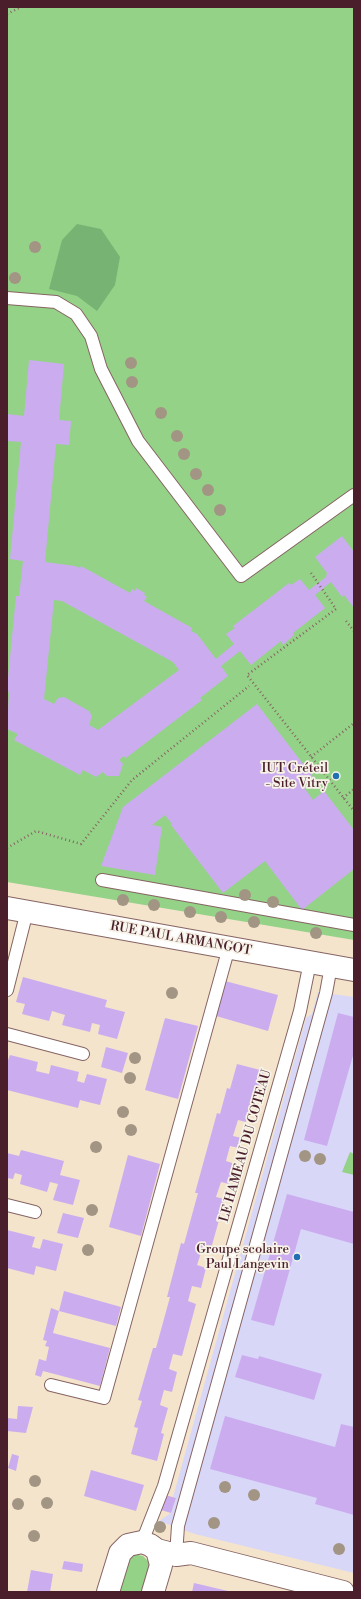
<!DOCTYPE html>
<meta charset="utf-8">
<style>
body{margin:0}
#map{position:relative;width:361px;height:1599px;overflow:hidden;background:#f4e4cc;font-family:"Libre Bodoni",serif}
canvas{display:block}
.frame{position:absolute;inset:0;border:8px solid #4a1f2b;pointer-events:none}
</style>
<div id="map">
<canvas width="361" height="1599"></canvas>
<div class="frame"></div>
</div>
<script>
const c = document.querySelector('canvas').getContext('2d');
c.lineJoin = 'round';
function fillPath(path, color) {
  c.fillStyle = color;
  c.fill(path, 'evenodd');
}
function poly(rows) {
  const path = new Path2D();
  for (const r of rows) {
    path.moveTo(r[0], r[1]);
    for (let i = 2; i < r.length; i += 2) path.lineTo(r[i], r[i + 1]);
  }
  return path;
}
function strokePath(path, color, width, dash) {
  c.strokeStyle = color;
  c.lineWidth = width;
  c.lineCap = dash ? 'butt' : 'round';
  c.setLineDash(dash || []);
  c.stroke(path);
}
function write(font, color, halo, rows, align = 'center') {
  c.font = font + ' "Libre Bodoni",serif';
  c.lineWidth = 3.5;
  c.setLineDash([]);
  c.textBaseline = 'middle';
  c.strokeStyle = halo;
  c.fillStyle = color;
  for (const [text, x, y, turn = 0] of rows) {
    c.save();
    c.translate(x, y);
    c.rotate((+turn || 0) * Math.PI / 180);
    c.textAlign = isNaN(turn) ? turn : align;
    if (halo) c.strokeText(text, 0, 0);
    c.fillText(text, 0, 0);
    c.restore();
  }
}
const built = poly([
 [318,992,354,997,354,1573,195,1534,159,1521,171,1513,176,1498,173,1497,306,1018,312,1014]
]);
const green = poly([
 [7,7,354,7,354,940,7,882],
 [350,1152,354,1154,354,1175,342,1172],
 [134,1554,143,1556,150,1563,151,1568,146,1592,113,1592,121,1568]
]);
const forest = poly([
 [77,224,101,229,120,257,115,285,97,311,77,296,49,289,62,240]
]);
const building = poly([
 [29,360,64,364,59,420,71,421,69,445,56,444,45,562,75,566,80,568,81,566,130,593,132,589,135,591,136,588,145,593,144,595,147,597,144,601,192,628,191,631,197,634,216,659,234,644,226,634,235,628,233,626,289,583,291,585,300,579,309,590,326,577,327,573,315,557,342,536,354,552,354,608,344,595,342,597,331,582,315,595,325,608,293,633,294,635,283,645,281,641,251,665,240,651,221,666,228,676,200,698,202,700,126,758,124,756,119,760,123,764,119,776,107,776,103,772,96,777,83,770,80,775,14,740,18,734,7,729,9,693,7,688,16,596,19,596,23,561,10,559,21,442,7,441,7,414,24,416],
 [54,600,62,601,173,662,179,670,98,730,89,725,92,716,89,711,64,697,58,698,54,704,44,699],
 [257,704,314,778,303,786,313,800,324,791,354,830,354,869,302,910,265,861,223,893,171,825,172,824,165,815,152,825,162,827,155,875,101,866,123,807],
 [23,977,107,1000,105,1007,125,1012,117,1039,98,1034,100,1025,92,1023,90,1032,62,1025,65,1015,52,1011,49,1021,22,1014,25,1004,16,1002],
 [225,981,278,995,268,1031,216,1016],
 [338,1013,354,1017,354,1052,327,1146,304,1140],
 [165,1018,198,1026,178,1099,145,1090],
 [106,1047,128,1053,122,1073,101,1067],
 [10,1055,38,1062,36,1071,49,1074,51,1065,79,1072,77,1081,84,1083,87,1074,107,1079,100,1105,80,1100,78,1108,7,1090,7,1063],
 [237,1064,264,1071,256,1097,253,1096,246,1122,238,1120,233,1136,242,1138,239,1148,230,1146,226,1161,235,1164,229,1184,221,1182,216,1197,225,1199,210,1252,202,1250,197,1265,206,1268,201,1288,192,1286,188,1301,196,1304,182,1356,173,1354,169,1369,177,1372,172,1392,164,1390,160,1405,168,1408,161,1433,164,1434,157,1461,131,1454,138,1428,134,1427,142,1401,138,1400,153,1348,156,1348,170,1297,167,1297,181,1243,184,1244,198,1193,195,1193,217,1113,220,1114,227,1088,230,1089],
 [21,1150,64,1161,60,1175,80,1180,73,1205,53,1200,58,1184,50,1182,47,1192,20,1184,22,1175,15,1173,13,1179,7,1178,7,1153,19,1156],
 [128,1155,160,1164,141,1236,109,1227],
 [287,1194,354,1212,354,1244,301,1229,274,1326,251,1320],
 [63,1213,84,1218,78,1238,57,1233],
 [7,1230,35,1237,32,1247,40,1249,43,1239,63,1244,56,1271,36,1266,34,1275,7,1268],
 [64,1291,121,1307,116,1326,59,1311],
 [51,1308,59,1311,53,1333,110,1348,100,1386,43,1371,41,1377,35,1375,39,1359,46,1361,49,1347,45,1346,47,1341,43,1340],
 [242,1355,258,1359,259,1356,322,1374,314,1400,235,1377],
 [18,1406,33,1407,26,1433,7,1431,7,1418,17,1419],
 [225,1416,335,1447,341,1424,354,1427,354,1515,315,1504,317,1498,210,1469],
 [12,1454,19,1456,16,1471,8,1468],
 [91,1470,144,1485,136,1511,84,1496],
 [165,1495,176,1498,171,1513,161,1510],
 [64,1561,83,1564,82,1572,62,1569],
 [31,1570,53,1574,50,1592,27,1592],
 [194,1583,228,1591,228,1592,192,1592]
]);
const path = poly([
 [7,14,21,7],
 [311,573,336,609,247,675,354,811],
 [346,621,354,631],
 [311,757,354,723],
 [343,798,354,789],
 [7,848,36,831,81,844,132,780,249,686]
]);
const service = poly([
 [7,298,56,302,76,314,91,336,101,369,138,441,241,576,354,495],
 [102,880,354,925],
 [7,990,27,911],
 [7,1034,83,1054],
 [7,1205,35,1212],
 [51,1385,104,1398,229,947],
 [142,1542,164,1486,300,1011,310,962],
 [176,1555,178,1526,326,993,331,966]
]);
const minor = poly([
 [7,908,354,970],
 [108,1592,120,1553,128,1545,142,1542,150,1545,157,1550,176,1555,191,1553,343,1592],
 [153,1592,161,1565,157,1550]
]);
const trees = [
 [35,247],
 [15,278],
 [131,363],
 [132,382],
 [161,413],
 [177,436],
 [184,454],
 [196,474],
 [208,490],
 [220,510],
 [245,895],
 [123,900],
 [273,902],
 [154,905],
 [190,912],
 [221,917],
 [254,922],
 [316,933],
 [172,993],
 [135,1058],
 [130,1078],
 [123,1112],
 [131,1130],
 [96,1147],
 [305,1156],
 [320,1159],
 [92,1210],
 [88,1250],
 [35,1481],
 [225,1487],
 [254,1495],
 [47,1503],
 [18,1504],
 [214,1523],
 [160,1527],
 [34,1536],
 [339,1549]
];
const markers = [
 [336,776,4,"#1f6fb2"],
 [297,1257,4,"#1f6fb2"]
];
const poiNames = [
 ["IUT Créteil",328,769],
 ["- Site Vitry",328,784],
 ["Groupe scolaire",289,1250],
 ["Paul Langevin",289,1265]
];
const streetNames = [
 ["RUE PAUL ARMANGOT",181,939,10],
 ["LE HAMEAU DU COTEAU",246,1146,-74]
];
fillPath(built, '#d8d7f8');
fillPath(green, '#94d288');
fillPath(forest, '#77b474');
fillPath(building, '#cbadef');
strokePath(service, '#866463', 14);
strokePath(minor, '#866463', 24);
strokePath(path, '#866463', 2.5, [1, 3]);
strokePath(service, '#fff', 12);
strokePath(minor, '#fff', 22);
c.fillStyle = '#a39583';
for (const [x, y] of trees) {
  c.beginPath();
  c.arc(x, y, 6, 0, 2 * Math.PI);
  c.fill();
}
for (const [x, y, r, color] of markers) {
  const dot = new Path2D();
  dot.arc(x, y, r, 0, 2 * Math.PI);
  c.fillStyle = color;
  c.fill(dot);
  strokePath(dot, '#f7f3e8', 1.5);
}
write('13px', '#4a1f2b', '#f7f3e8', poiNames, 'right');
write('13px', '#4a1f2b', '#f7f3e8', streetNames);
</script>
